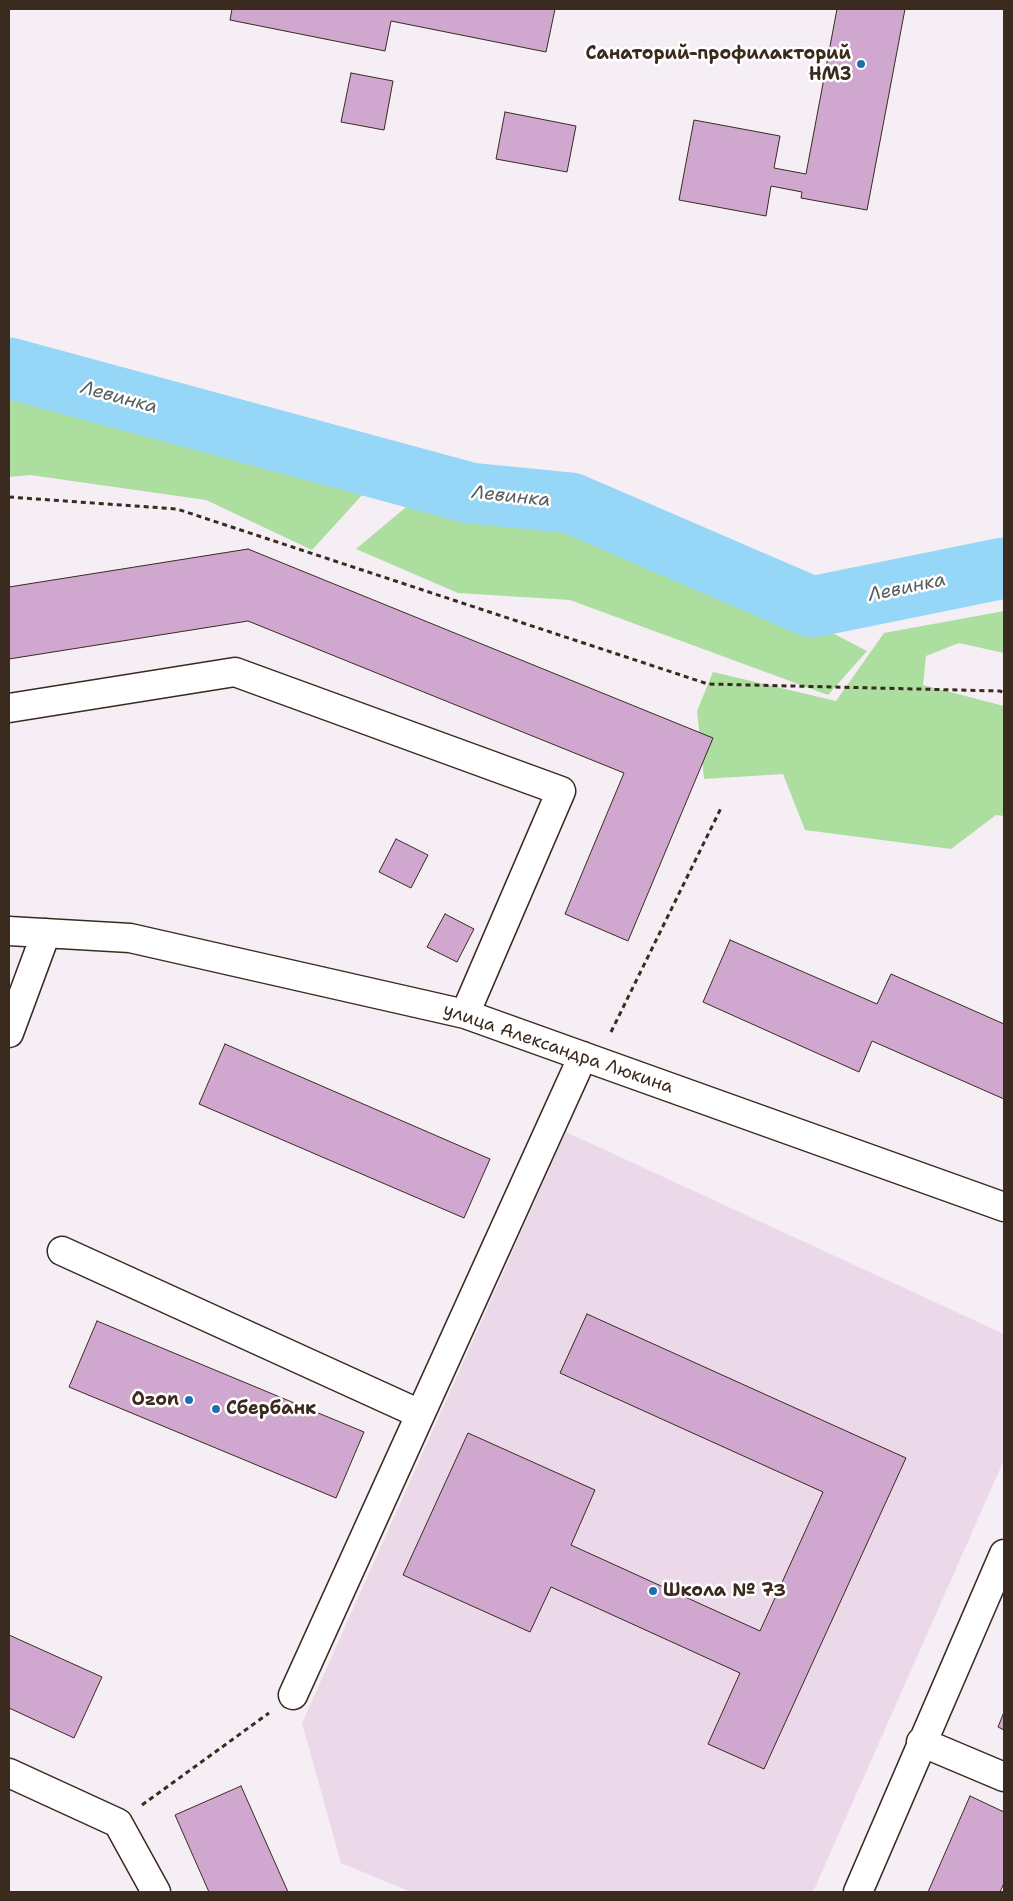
<!DOCTYPE html>
<meta charset="utf-8">
<style>
body{margin:0}
#map{position:relative;width:1013px;height:1901px;overflow:hidden;background:#f6eef5;font-family:"Shantell Sans",sans-serif}
canvas{display:block}
.frame{position:absolute;inset:0;border:10px solid #3b2a1e;pointer-events:none}
</style>
<div id="map">
<canvas width="1013" height="1901"></canvas>
<div class="frame"></div>
</div>
<script>
const c = document.querySelector('canvas').getContext('2d');
c.lineJoin = 'round';
function fillPath(path, color) {
  c.fillStyle = color;
  c.fill(path, 'evenodd');
}
function poly(rows) {
  const path = new Path2D();
  for (const r of rows) {
    path.moveTo(r[0], r[1]);
    for (let i = 2; i < r.length; i += 2) path.lineTo(r[i], r[i + 1]);
  }
  return path;
}
function strokePath(path, color, width, dash) {
  c.strokeStyle = color;
  c.lineWidth = width;
  c.lineCap = dash ? 'butt' : 'round';
  c.setLineDash(dash || []);
  c.stroke(path);
}
function write(font, color, halo, rows, align = 'center') {
  c.font = font + ' "Shantell Sans",sans-serif';
  c.lineWidth = 5;
  c.setLineDash([]);
  c.textBaseline = 'middle';
  c.strokeStyle = halo;
  c.fillStyle = color;
  for (const [text, x, y, turn = 0] of rows) {
    c.save();
    c.translate(x, y);
    c.rotate((+turn || 0) * Math.PI / 180);
    c.textAlign = isNaN(turn) ? turn : align;
    if (halo) c.strokeText(text, 0, 0);
    c.fillText(text, 0, 0);
    c.restore();
  }
}
const built = poly([
 [566,1132,1004,1334,1004,1460,813,1892,411,1892,341,1863,302,1723]
]);
const green = poly([
 [9,382,338,478,364,493,312,550,206,500,30,475,9,477],
 [418,497,573,521,813,623,867,651,828,695,570,600,458,593,356,549],
 [1004,611,1004,653,959,643,926,656,923,685,1004,706,1004,816,996,815,951,849,805,830,783,774,704,779,697,711,713,672,836,701,884,633]
]);
const river = poly([
 [9,368,470,493,571,503,812,607,1004,568]
]);
const building = poly([
 [232,9,555,9,546,52,391,21,385,51,230,20,232,9],
 [837,9,905,9,867,210,801,198,802,192,771,186,766,216,679,200,694,120,780,136,774,168,806,174,837,9],
 [351,73,393,81,384,130,341,122,351,73],
 [505,112,576,126,567,172,496,159,505,112],
 [248,549,713,738,628,941,565,914,624,773,248,621,9,659,9,587,248,549],
 [396,839,428,855,411,888,379,872,396,839],
 [445,914,474,929,457,962,427,947,445,914],
 [730,940,877,1004,891,974,1004,1024,1004,1099,872,1041,859,1072,703,1002,730,940],
 [225,1044,490,1159,464,1218,199,1104,225,1044],
 [587,1314,906,1458,764,1769,708,1744,740,1673,551,1587,530,1632,403,1575,468,1433,595,1490,571,1545,760,1631,823,1492,560,1373,587,1314],
 [97,1321,364,1432,336,1498,69,1387,97,1321],
 [9,1635,102,1677,74,1738,9,1708,9,1635],
 [1004,1712,1004,1730,998,1727,1004,1712],
 [241,1786,288,1892,209,1892,175,1815,241,1786],
 [970,1796,1004,1812,1004,1883,1000,1892,928,1892,970,1796]
]);
const path = poly([
 [9,497,177,509,708,684,1000,691,1004,693],
 [611,1032,722,806],
 [142,1805,269,1713]
]);
const minor = poly([
 [9,708,235,672,561,791,465,1014],
 [9,931,130,938,465,1014,1004,1207],
 [9,1033,46,933],
 [62,1251,420,1414],
 [293,1695,583,1056],
 [921,1742,1004,1777],
 [9,1773,118,1823,156,1892],
 [858,1892,1004,1554]
]);
const markers = [
 [861,64,5,"#1f6fb2"],
 [189,1400,5,"#1f6fb2"],
 [216,1409,5,"#1f6fb2"],
 [653,1591,5,"#1f6fb2"]
];
const poiNames = [
 ["Санаторий-профилакторий",851,54],
 ["НМЗ",851,75],
 ["Ozon",179,1400],
 ["Сбербанк",226,1409,"left"],
 ["Школа № 73",663,1591,"left"]
];
const streetNames = [
 ["улица Александра Люкина",558,1049,19]
];
const waterNames = [
 ["Левинка",119,398,15],
 ["Левинка",511,497,6],
 ["Левинка",907,588,-12]
];
fillPath(built, '#ebd9ea');
fillPath(green, '#abde9f');
strokePath(river, '#96d6f7', 61);
fillPath(building, '#d0a8cf');
strokePath(building, '#3b2a1e', 1);
strokePath(minor, '#3b2a1e', 31);
strokePath(path, '#3b2a1e', 3, [5, 4]);
strokePath(minor, '#fff', 28);
for (const [x, y, r, color] of markers) {
  const dot = new Path2D();
  dot.arc(x, y, r, 0, 2 * Math.PI);
  c.fillStyle = color;
  c.fill(dot);
  strokePath(dot, '#fff', 2);
}
write('bold 18px', '#3b2a1e', '#fff', poiNames, 'right');
write('18px', '#3b2a1e', '#fff', streetNames);
write('italic 19px', '#565e5f', '#fff', waterNames);
</script>
